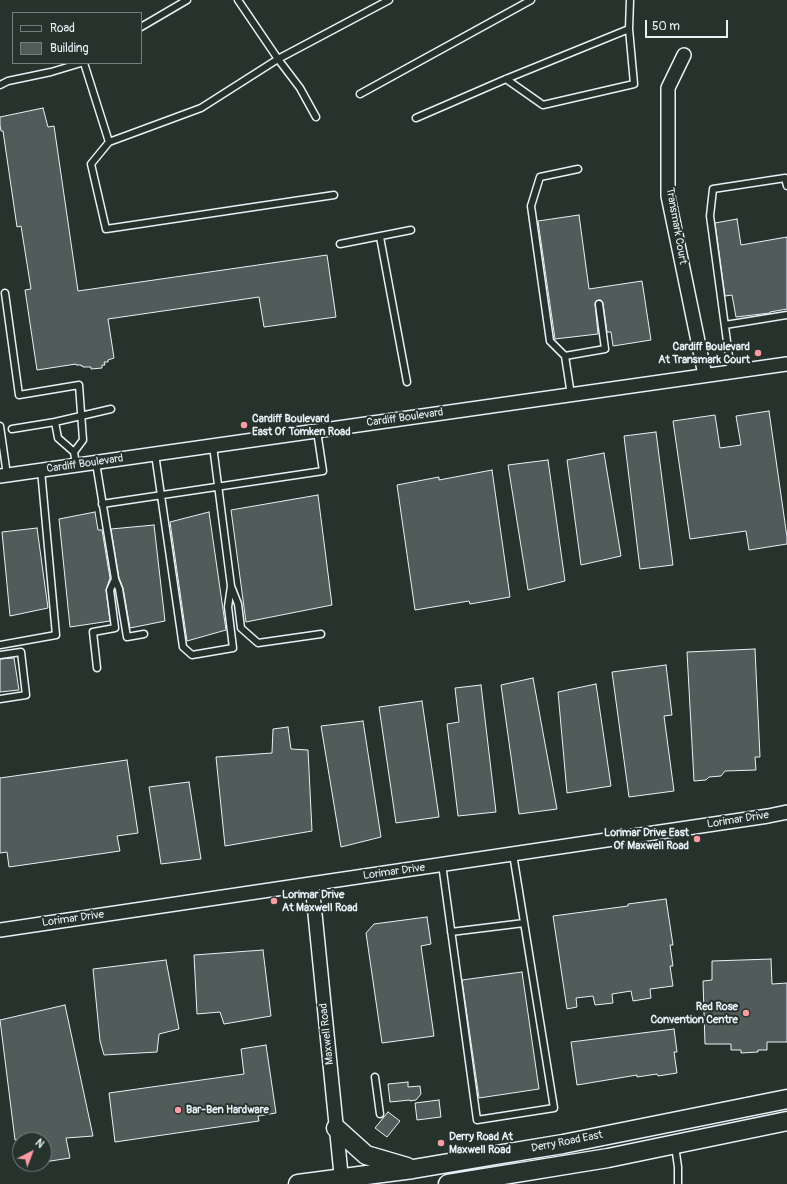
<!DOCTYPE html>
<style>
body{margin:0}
#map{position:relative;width:787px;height:1184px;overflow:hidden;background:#26332d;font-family:Pangolin,sans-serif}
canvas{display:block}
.legend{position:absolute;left:12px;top:12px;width:130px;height:52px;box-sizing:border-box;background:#26332d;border:1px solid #747f7e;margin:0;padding:5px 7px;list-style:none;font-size:12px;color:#e8f1f8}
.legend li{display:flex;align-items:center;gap:8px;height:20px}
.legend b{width:20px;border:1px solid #747f7e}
.north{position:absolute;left:12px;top:1132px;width:40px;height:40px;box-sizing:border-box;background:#26332d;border:1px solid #747f7e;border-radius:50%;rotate:42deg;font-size:11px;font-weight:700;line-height:16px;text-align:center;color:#e8f1f8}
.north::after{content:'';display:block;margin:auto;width:14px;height:18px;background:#ff9aa2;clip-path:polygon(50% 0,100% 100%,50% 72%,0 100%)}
.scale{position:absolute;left:645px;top:20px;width:83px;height:18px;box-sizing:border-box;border:2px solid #e8f1f8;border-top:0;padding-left:5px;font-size:12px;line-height:14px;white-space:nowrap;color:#e8f1f8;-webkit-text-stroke:3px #26332d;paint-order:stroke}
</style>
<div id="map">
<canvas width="787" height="1184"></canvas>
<ul class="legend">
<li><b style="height:5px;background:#26332d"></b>Road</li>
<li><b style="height:11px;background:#505c59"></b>Building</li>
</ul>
<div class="north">N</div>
<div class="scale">50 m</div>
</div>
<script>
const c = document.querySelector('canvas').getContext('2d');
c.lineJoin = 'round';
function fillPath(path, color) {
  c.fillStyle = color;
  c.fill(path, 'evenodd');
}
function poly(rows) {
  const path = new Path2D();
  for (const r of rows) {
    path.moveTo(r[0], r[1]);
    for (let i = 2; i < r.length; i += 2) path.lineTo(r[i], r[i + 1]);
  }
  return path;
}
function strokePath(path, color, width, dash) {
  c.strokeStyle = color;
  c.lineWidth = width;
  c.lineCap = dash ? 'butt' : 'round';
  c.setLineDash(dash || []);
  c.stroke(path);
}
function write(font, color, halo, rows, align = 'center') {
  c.font = font + ' Pangolin,sans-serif';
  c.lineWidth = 4;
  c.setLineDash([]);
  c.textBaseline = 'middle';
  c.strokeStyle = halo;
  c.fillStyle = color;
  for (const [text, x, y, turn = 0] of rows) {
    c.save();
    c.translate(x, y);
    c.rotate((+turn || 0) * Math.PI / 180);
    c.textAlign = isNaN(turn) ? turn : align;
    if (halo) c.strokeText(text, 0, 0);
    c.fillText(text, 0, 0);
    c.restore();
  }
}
const building = poly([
 [43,108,48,127,54,126,78,291,327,255,336,317,264,327,259,297,108,319,114,358,108,360,108,362,104,362,105,365,102,365,102,368,91,369,91,367,83,367,83,366,81,366,81,365,76,365,76,364,37,370,25,290,31,289,21,226,17,227,3,131,1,131,0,125,0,117,43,108],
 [579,215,589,289,642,281,651,340,613,346,611,332,607,332,603,303,601,300,599,300,596,301,595,304,598,334,555,339,538,221,579,215],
 [737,219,741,245,787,237,787,309,770,312,770,313,736,317,732,295,725,296,715,223,737,219],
 [769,411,787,537,787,544,749,550,746,531,690,539,673,421,715,415,720,448,741,445,736,416,769,411],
 [656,432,673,565,640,569,624,436,656,432],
 [604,453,621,556,581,565,567,460,604,453],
 [548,460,565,581,528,590,508,465,548,460],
 [492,470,510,597,470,604,469,601,415,610,397,485,439,477,439,480,492,470],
 [318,495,332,605,246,622,231,510,318,495],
 [95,512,98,530,102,530,110,578,106,590,110,621,70,627,59,519,95,512],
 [209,512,226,630,187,641,170,522,209,512],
 [154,525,165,621,130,628,123,588,119,578,111,529,154,525],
 [37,528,48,608,10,616,2,532,37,528],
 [755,649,760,757,755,757,756,770,725,771,721,776,709,777,706,780,694,781,687,652,755,649],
 [14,658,19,690,0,692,0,659,14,658],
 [666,665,672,715,664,716,674,791,629,797,612,672,666,665],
 [533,678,557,809,519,814,501,685,533,678],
 [596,684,611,786,567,793,558,692,596,684],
 [481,685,496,812,458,816,447,724,459,722,455,688,481,685],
 [422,701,439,817,396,823,379,707,422,701],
 [363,721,381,837,341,847,321,726,363,721],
 [288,727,291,749,308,750,312,831,225,846,216,757,272,753,273,729,288,727],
 [127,760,138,833,117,836,120,851,9,867,7,852,0,853,0,778,127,760],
 [189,782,201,859,161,864,149,787,189,782],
 [666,899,673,945,670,945,673,966,670,966,673,986,650,989,651,998,633,1001,631,991,612,994,613,1003,595,1005,593,996,576,998,577,1007,567,1009,553,916,628,906,628,904,666,899],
 [427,917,431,944,421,946,434,1036,382,1043,366,933,374,924,427,917],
 [263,950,271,1016,224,1024,220,1012,197,1014,194,955,263,950],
 [771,959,772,984,787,983,787,1042,767,1042,767,1050,758,1050,758,1052,741,1053,741,1050,731,1050,731,1044,705,1044,703,981,712,980,712,961,771,959],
 [166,960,179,1029,159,1034,157,1052,104,1055,100,1041,93,969,166,960],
 [522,972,539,1089,479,1098,462,980,522,972],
 [65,1005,93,1136,66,1138,70,1158,44,1162,44,1140,15,1140,0,1020,65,1005],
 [674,1029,677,1052,674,1052,677,1073,658,1076,657,1074,637,1077,637,1075,577,1085,571,1042,674,1029],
 [266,1045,276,1113,258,1116,259,1121,115,1142,109,1093,244,1074,241,1049,266,1045],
 [408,1082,408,1087,420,1086,421,1094,416,1100,410,1101,410,1100,390,1102,388,1084,408,1082],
 [439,1100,441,1117,417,1120,415,1103,439,1100],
 [388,1112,400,1121,387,1137,375,1128,388,1112]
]);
const lane = poly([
 [238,0,278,59,389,0],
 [141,27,187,0],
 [84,63,109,142],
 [506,79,543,105,634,84,629,29],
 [0,85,8,81,51,72,81,63],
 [360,94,531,0],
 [316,117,300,88,278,59,201,108,109,142,91,164,106,229,334,195],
 [416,118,506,79,629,29,630,0],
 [380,237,407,382],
 [340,244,411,230],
 [5,293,19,395,79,385,83,440,74,452,76,465],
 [725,325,787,315],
 [565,356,605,349,599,304],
 [731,371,710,216,713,189,785,178,787,186],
 [571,395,565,356,550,341,531,206,540,177,578,169],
 [55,422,111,409],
 [0,426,7,475],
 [12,429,55,422,58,438,74,452],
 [213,446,231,586,238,604,241,628,258,643,321,634],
 [155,454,183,647,192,655,233,648,228,607,231,586],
 [96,463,115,579,119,589,127,637,144,634],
 [102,504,323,471,317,431],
 [0,645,56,635,41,470],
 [0,655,21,652,26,695,0,699],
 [97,668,93,632,115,628,110,590,115,579],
 [442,864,477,1120,554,1108,513,854],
 [451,932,524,923],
 [375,1077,380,1114],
 [675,1146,678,1167,678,1184]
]);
const street = poly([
 [684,55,668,88,668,196,705,375],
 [0,476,787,364],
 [312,884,342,1184],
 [0,930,768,816,787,812]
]);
const secondary = poly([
 [336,1128,366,1155,407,1167],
 [298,1184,413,1169,496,1155,563,1144,787,1099],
 [448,1184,608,1158,787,1121]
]);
const markers = [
 [758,353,4,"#ff9aa2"],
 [244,425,4,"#ff9aa2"],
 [697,839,4,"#ff9aa2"],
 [274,901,4,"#ff9aa2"],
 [746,1013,4,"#ff9aa2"],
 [178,1110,4,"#ff9aa2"],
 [441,1143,4,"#ff9aa2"]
];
const streetNames = [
 ["Transmark Court",676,226,80],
 ["Cardiff Boulevard",405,418,-8],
 ["Cardiff Boulevard",85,464,-8],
 ["Lorimar Drive",738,820,-9],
 ["Lorimar Drive",394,872,-8],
 ["Lorimar Drive",73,919,-8],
 ["Maxwell Road",327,1034,-96],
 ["Derry Road East",567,1142,-11]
];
const poiNames = [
 ["Cardiff Boulevard",750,347,"right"],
 ["At Transmark Court",750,360,"right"],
 ["Cardiff Boulevard",252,419],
 ["East Of Tomken Road",252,432],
 ["Lorimar Drive East",689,833,"right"],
 ["Of Maxwell Road",689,846,"right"],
 ["Lorimar Drive",282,895],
 ["At Maxwell Road",282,908],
 ["Red Rose",738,1007,"right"],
 ["Convention Centre",738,1020,"right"],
 ["Bar-Ben Hardware",186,1110],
 ["Derry Road At",449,1137],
 ["Maxwell Road",449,1150]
];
fillPath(building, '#505c59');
strokePath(building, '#e8f1f8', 1);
strokePath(lane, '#e8f1f8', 9);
strokePath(street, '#e8f1f8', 16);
strokePath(secondary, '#e8f1f8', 21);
strokePath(lane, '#26332d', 6);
strokePath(street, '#26332d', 13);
strokePath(secondary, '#26332d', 18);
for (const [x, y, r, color] of markers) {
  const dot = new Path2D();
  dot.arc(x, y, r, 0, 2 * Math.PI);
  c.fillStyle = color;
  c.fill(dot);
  strokePath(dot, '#26332d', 1.5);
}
write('11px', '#e8f1f8', '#26332d', streetNames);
write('bold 11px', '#e8f1f8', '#26332d', poiNames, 'left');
</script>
